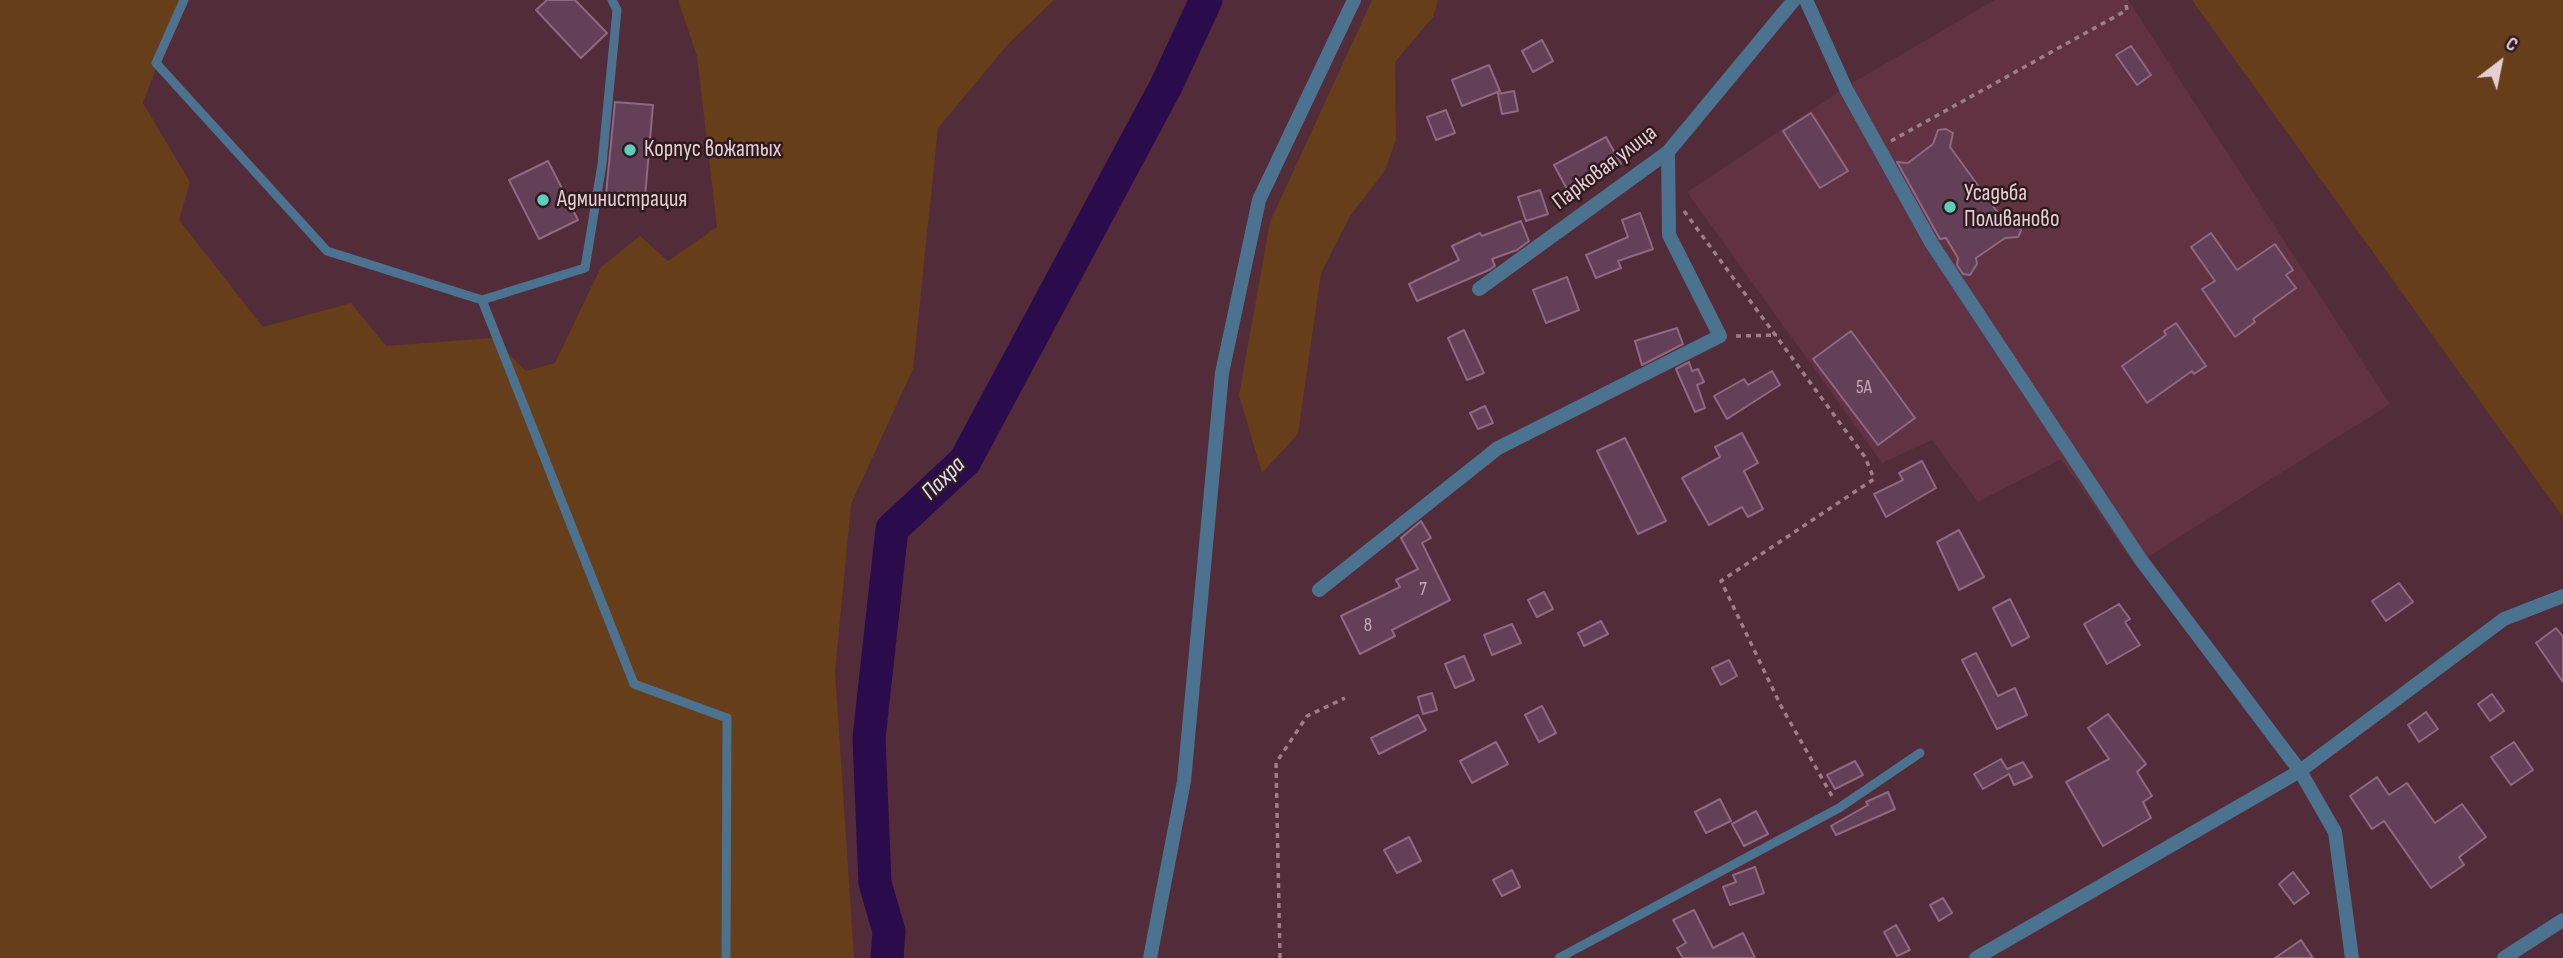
<!DOCTYPE html>
<meta charset="utf-8">
<style>
body{margin:0}
#map{position:relative;width:2563px;height:958px;overflow:hidden;background:#532c39;font-family:"Sofia Sans Condensed",sans-serif}
canvas{display:block}
.north{position:absolute;left:2465px;top:28px;width:70px;height:70px;-webkit-text-stroke:5px #2d1b20;paint-order:stroke;rotate:32deg;font-size:19px;font-weight:700;line-height:28px;text-align:center;color:#e7cdd4}
.north::after{content:'';display:block;margin:auto;width:24px;height:32px;background:#e7cdd4;clip-path:polygon(50% 0,100% 100%,50% 72%,0 100%)}
</style>
<div id="map">
<canvas width="2563" height="958"></canvas>
<div class="north">С</div>
</div>
<script>
const c = document.querySelector('canvas').getContext('2d');
c.lineJoin = 'round';
function fillPath(path, color) {
  c.fillStyle = color;
  c.fill(path, 'evenodd');
}
function poly(rows) {
  const path = new Path2D();
  for (const r of rows) {
    path.moveTo(r[0], r[1]);
    for (let i = 2; i < r.length; i += 2) path.lineTo(r[i], r[i + 1]);
  }
  return path;
}
function strokePath(path, color, width, dash) {
  c.strokeStyle = color;
  c.lineWidth = width;
  c.lineCap = dash ? 'butt' : 'round';
  c.setLineDash(dash || []);
  c.stroke(path);
}
function write(font, color, halo, rows, align = 'center') {
  c.font = font + ' "Sofia Sans Condensed",sans-serif';
  c.lineWidth = 5;
  c.setLineDash([]);
  c.textBaseline = 'middle';
  c.strokeStyle = halo;
  c.fillStyle = color;
  for (const [text, x, y, turn = 0] of rows) {
    c.save();
    c.translate(x, y);
    c.rotate((+turn || 0) * Math.PI / 180);
    c.textAlign = isNaN(turn) ? turn : align;
    if (halo) c.strokeText(text, 0, 0);
    c.fillText(text, 0, 0);
    c.restore();
  }
}
const built = poly([
 [1995,0,2128,0,2390,404,2135,565,2061,459,1978,502,1932,440,1882,463,1687,192,1854,82]
]);
const green = poly([
 [0,0,182,0,143,103,190,182,179,220,263,327,351,303,386,346,492,338,526,371,555,363,601,267,640,236,668,261,717,227,697,56,678,0,1054,0,1009,43,938,128,913,369,851,504,835,672,854,958,0,958],
 [1372,0,1438,0,1433,17,1395,62,1396,140,1384,172,1350,216,1321,273,1298,434,1262,473,1239,395,1270,222],
 [2192,0,2563,0,2563,517]
]);
const river = poly([
 [887,958,889,931,875,883,869,738,892,529,965,461,1166,86,1206,0]
]);
const building = poly([
 [547,0,575,0,607,33,581,58,536,10,547,0],
 [1542,40,1553,61,1533,72,1522,51,1542,40],
 [2131,46,2151,75,2137,85,2116,55,2131,46],
 [1489,65,1500,91,1462,106,1452,80,1489,65],
 [1514,91,1518,111,1502,114,1498,94,1514,91],
 [615,102,653,105,645,197,606,194,615,102],
 [1446,110,1455,133,1436,140,1427,117,1446,110],
 [1811,113,1848,171,1820,188,1783,131,1811,113],
 [1946,129,1953,133,1950,147,2004,221,2013,219,2019,223,2021,231,2018,237,2005,238,1976,258,1977,264,1970,275,1963,274,1957,265,1958,258,1946,238,1940,239,1897,162,1908,163,1933,144,1938,130,1946,129],
 [1606,137,1621,164,1569,193,1554,165,1606,137],
 [548,161,578,220,539,239,509,180,548,161],
 [1540,190,1548,214,1526,221,1518,197,1540,190],
 [1640,213,1653,249,1618,261,1621,268,1596,278,1586,255,1628,237,1622,220,1640,213],
 [1521,221,1529,241,1517,250,1492,259,1495,266,1489,270,1417,301,1409,284,1459,260,1452,246,1480,233,1482,236,1521,221],
 [2211,233,2237,270,2275,244,2293,270,2286,275,2296,288,2253,319,2255,322,2235,337,2202,289,2215,281,2191,247,2211,233],
 [1567,277,1579,310,1546,323,1533,290,1567,277],
 [2176,323,2206,366,2194,374,2192,371,2147,403,2122,366,2166,335,2164,331,2176,323],
 [1677,328,1683,344,1642,365,1635,341,1677,328],
 [1464,330,1484,373,1467,380,1448,338,1464,330],
 [1851,331,1915,418,1878,445,1813,359,1851,331],
 [1689,362,1692,371,1698,369,1704,382,1697,385,1705,408,1695,412,1676,369,1689,362],
 [1772,371,1780,385,1727,419,1714,396,1744,379,1748,385,1772,371],
 [1485,406,1493,423,1478,429,1470,413,1485,406],
 [1742,433,1758,463,1744,471,1763,509,1748,517,1742,507,1709,525,1682,478,1720,457,1715,447,1742,433],
 [1625,438,1666,521,1638,534,1597,451,1625,438],
 [1922,461,1936,488,1886,517,1874,494,1903,480,1899,473,1922,461],
 [1421,521,1431,538,1422,543,1450,600,1392,630,1395,636,1360,654,1341,616,1400,587,1396,580,1418,569,1401,538,1421,521],
 [1959,530,1984,577,1959,590,1937,542,1959,530],
 [2399,583,2413,602,2386,621,2372,601,2399,583],
 [1544,592,1553,609,1537,617,1528,600,1544,592],
 [2010,599,2029,637,2012,646,1993,608,2010,599],
 [2119,604,2130,619,2125,622,2140,645,2107,664,2084,624,2119,604],
 [1601,621,1608,634,1584,646,1578,633,1601,621],
 [1512,624,1521,643,1492,655,1484,635,1512,624],
 [2556,628,2563,637,2563,682,2536,643,2556,628],
 [1976,653,1998,696,2015,688,2027,715,1997,729,1962,660,1976,653],
 [1464,656,1474,680,1455,688,1445,664,1464,656],
 [1729,660,1737,676,1721,685,1712,668,1729,660],
 [1432,693,1437,710,1423,714,1418,697,1432,693],
 [2492,694,2504,711,2490,721,2478,704,2492,694],
 [1542,706,1556,733,1539,742,1525,715,1542,706],
 [2426,712,2438,729,2419,742,2408,725,2426,712],
 [2108,714,2146,764,2137,772,2152,796,2143,802,2151,818,2103,846,2066,782,2109,759,2088,728,2108,714],
 [1418,715,1426,730,1379,754,1371,738,1418,715],
 [1496,742,1508,764,1472,783,1460,761,1496,742],
 [2514,742,2533,770,2511,785,2491,757,2514,742],
 [2001,759,2007,769,2023,762,2032,777,2014,785,2009,774,1983,789,1974,774,2001,759],
 [1855,761,1863,775,1835,789,1827,775,1855,761],
 [2377,777,2389,795,2407,783,2435,823,2462,804,2486,837,2459,857,2464,865,2431,888,2384,821,2372,829,2350,796,2377,777],
 [1888,792,1895,809,1836,835,1831,826,1868,805,1866,802,1888,792],
 [1720,799,1731,821,1706,833,1695,812,1720,799],
 [1756,811,1768,834,1744,846,1732,824,1756,811],
 [1409,837,1421,861,1397,873,1384,850,1409,837],
 [1755,867,1764,893,1730,905,1723,887,1736,882,1733,875,1755,867],
 [1512,870,1520,887,1502,896,1493,880,1512,870],
 [2293,872,2309,893,2294,904,2279,884,2293,872],
 [1943,898,1952,913,1939,921,1930,905,1943,898],
 [1694,910,1713,948,1743,933,1755,958,1683,958,1677,948,1686,943,1673,920,1694,910],
 [1896,925,1910,950,1897,956,1884,932,1896,925],
 [2301,940,2313,958,2275,958,2301,940]
]);
const path = poly([
 [1891,141,2127,10,2125,0],
 [1684,211,1865,457,1874,479,1721,581,1781,706,1832,796],
 [1736,336,1777,335],
 [1280,958,1276,763,1307,716,1345,698]
]);
const service = poly([
 [184,0,156,63,327,251,482,300,585,268,602,164,617,10,612,0],
 [482,300,634,684,727,718,726,958],
 [1559,958,1839,808,1920,753]
]);
const minor = poly([
 [1806,0,1846,89,1932,244,2141,560,2300,771,1976,958],
 [1479,289,1668,152,1794,0],
 [1319,590,1498,448,1720,336,1669,235,1668,152],
 [2352,958,2335,832,2300,771,2504,619,2563,596],
 [2504,958,2563,920]
]);
const tertiary = poly([
 [1150,958,1184,781,1222,373,1259,200,1354,0]
]);
const markers = [
 [630,150,7,"#5cceba"],
 [543,200,7,"#5cceba"],
 [1950,207,7,"#5cceba"]
];
const numberNames = [
 ["5А",1864,388],
 ["7",1423,590],
 ["8",1368,626]
];
const poiNames = [
 ["Корпус вожатых",644,150],
 ["Усадьба",1964,194],
 ["Поливаново",1964,220],
 ["Администрация",557,200]
];
const streetNames = [
 ["Парковая улица",1605,168,-37]
];
const waterNames = [
 ["Пахра",944,479,-45]
];
fillPath(built, '#613342');
fillPath(green, '#663e19');
strokePath(river, '#2a0b4c', 33);
fillPath(building, '#634057');
strokePath(building, '#8e6981', 2);
strokePath(path, '#9f7e88', 3.5, [5, 5]);
strokePath(service, '#4b728e', 9);
strokePath(minor, '#4b728e', 14);
strokePath(tertiary, '#4b728e', 14);
for (const [x, y, r, color] of markers) {
  const dot = new Path2D();
  dot.arc(x, y, r, 0, 2 * Math.PI);
  c.fillStyle = color;
  c.fill(dot);
  strokePath(dot, '#2d1b20', 2.5);
}
write('19px', '#c6aab5', null, numberNames);
write('23px', '#e7cdd4', '#2d1b20', poiNames, 'left');
write('23px', '#e7cdd4', '#2d1b20', streetNames);
write('italic 24px', '#e6def6', '#2d1b20', waterNames);
</script>
